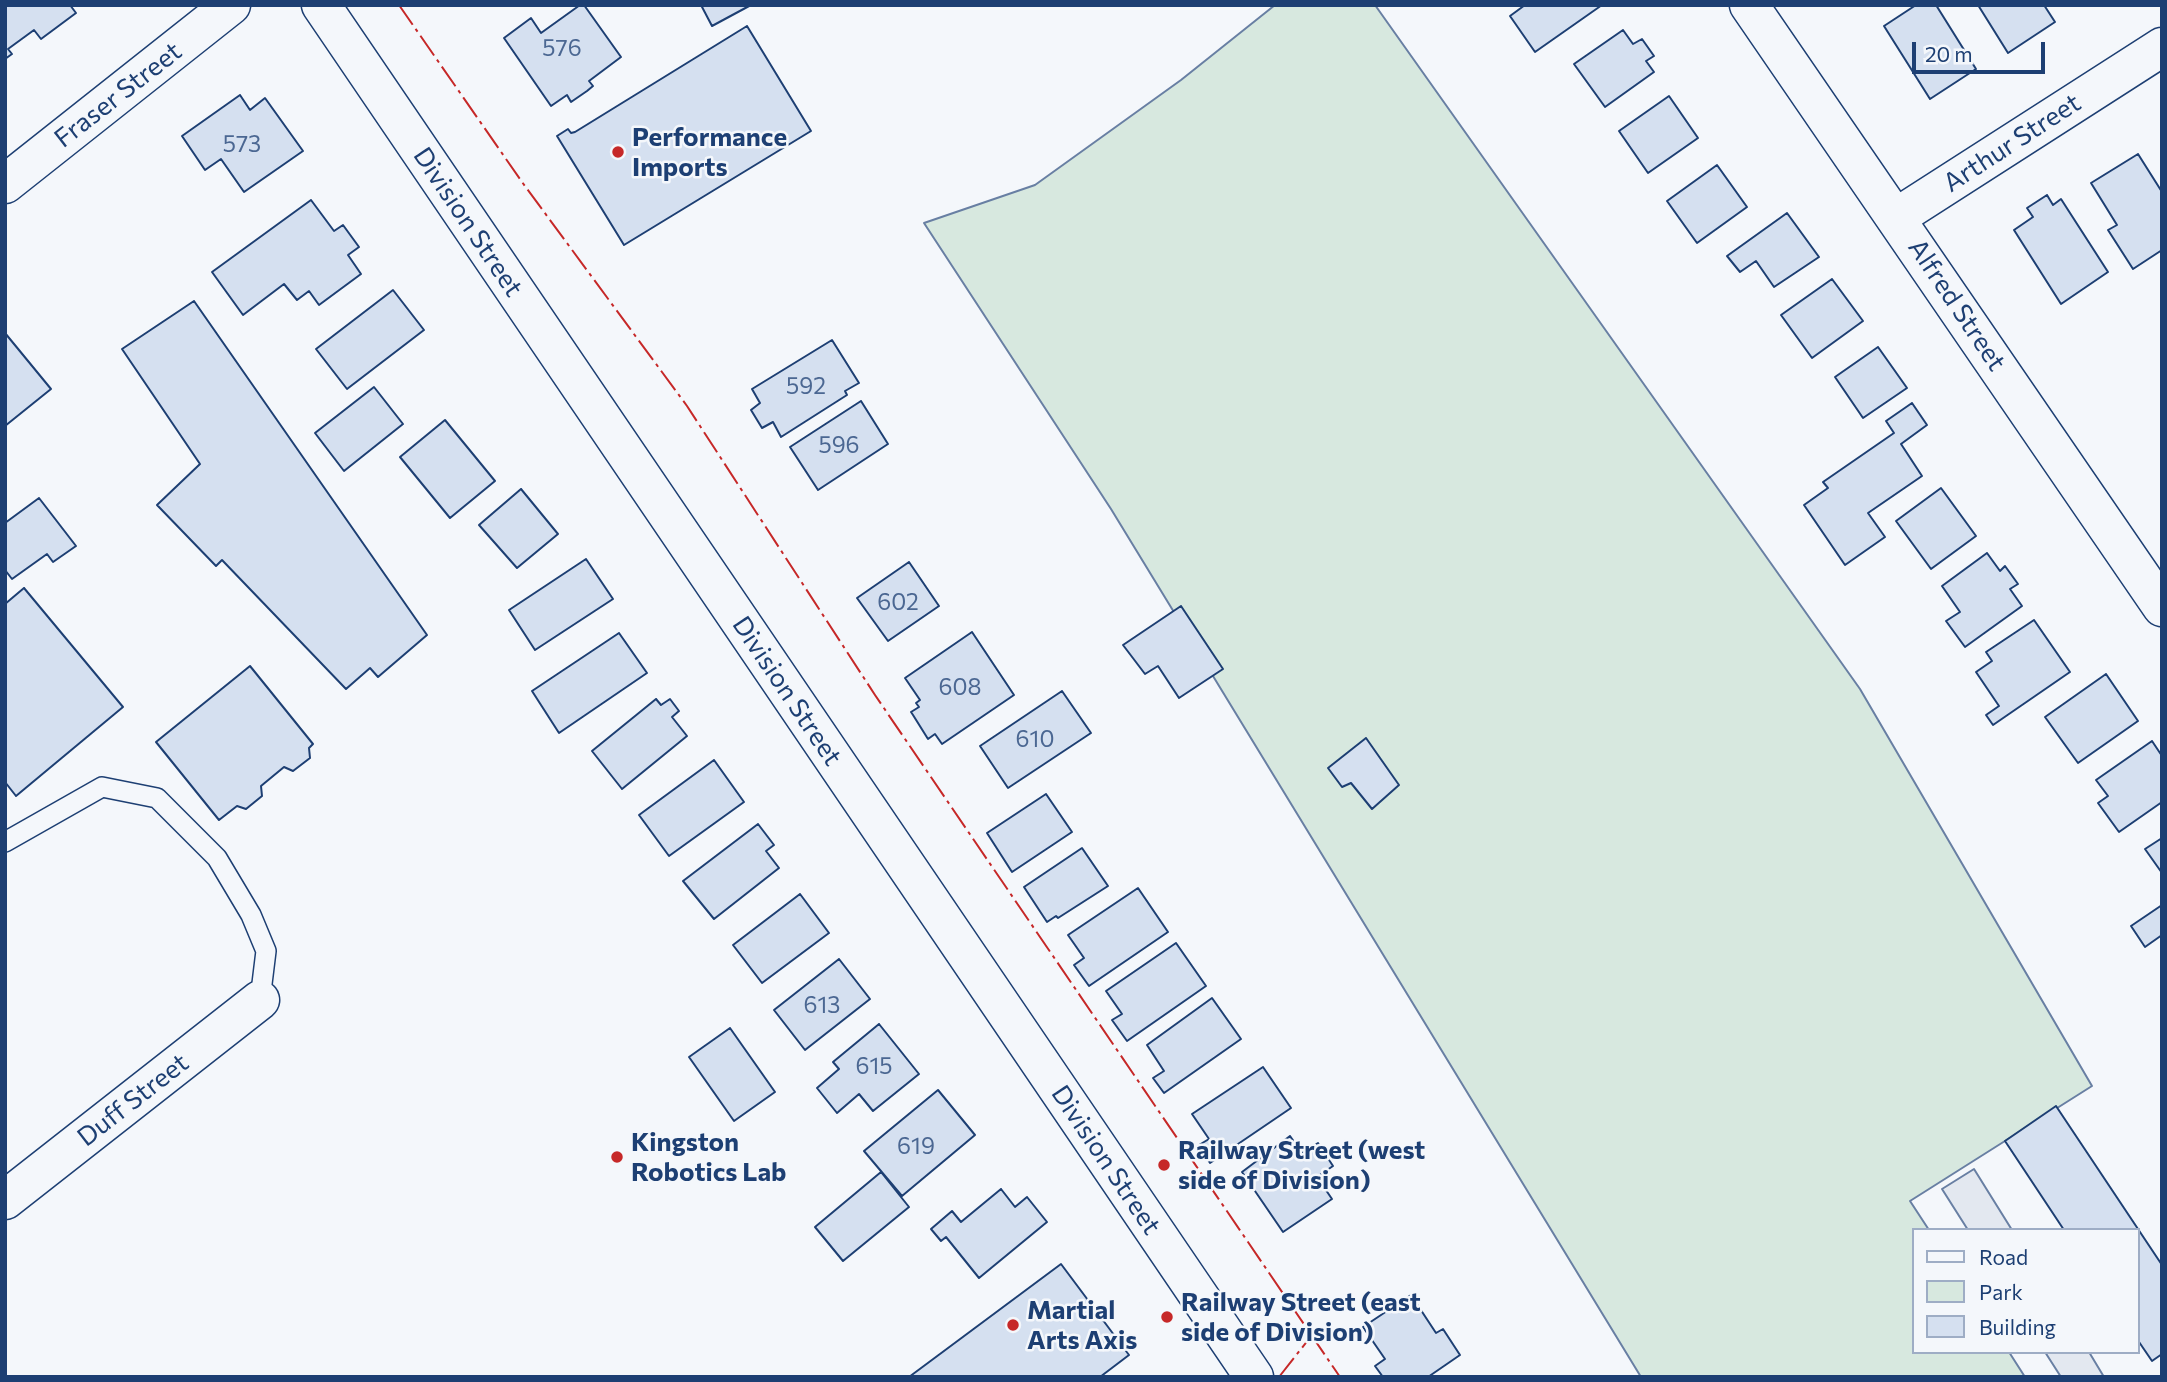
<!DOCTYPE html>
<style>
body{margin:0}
#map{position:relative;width:2167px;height:1382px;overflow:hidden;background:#f4f7fb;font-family:Commissioner,sans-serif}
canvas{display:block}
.frame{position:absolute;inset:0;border:7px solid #1d3f73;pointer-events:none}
.legend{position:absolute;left:1912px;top:1228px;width:228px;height:126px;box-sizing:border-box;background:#f4f7fb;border:2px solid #9eadc5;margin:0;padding:9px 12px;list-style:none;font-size:21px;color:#1d3f73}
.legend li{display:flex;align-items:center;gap:14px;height:35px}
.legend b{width:35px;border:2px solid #9eadc5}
.scale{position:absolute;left:1912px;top:42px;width:133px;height:32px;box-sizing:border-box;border:4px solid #1d3f73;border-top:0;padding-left:9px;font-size:21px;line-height:24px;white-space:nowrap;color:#1d3f73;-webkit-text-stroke:5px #f4f7fb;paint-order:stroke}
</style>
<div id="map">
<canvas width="2167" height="1382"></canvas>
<div class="frame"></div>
<ul class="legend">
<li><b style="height:9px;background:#f4f7fb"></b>Road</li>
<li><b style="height:19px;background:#d7e8df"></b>Park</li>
<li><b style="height:19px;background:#d5e0f0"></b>Building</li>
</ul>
<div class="scale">20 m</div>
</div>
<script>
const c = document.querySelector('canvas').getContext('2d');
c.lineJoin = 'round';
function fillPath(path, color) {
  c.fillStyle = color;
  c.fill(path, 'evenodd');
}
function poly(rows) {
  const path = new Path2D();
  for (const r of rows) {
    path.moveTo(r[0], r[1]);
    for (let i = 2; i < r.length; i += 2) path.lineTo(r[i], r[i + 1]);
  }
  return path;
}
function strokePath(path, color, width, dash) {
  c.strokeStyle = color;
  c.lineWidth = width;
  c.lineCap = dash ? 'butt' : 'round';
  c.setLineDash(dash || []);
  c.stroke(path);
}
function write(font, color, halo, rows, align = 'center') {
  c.font = font + ' Commissioner,sans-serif';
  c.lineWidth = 5;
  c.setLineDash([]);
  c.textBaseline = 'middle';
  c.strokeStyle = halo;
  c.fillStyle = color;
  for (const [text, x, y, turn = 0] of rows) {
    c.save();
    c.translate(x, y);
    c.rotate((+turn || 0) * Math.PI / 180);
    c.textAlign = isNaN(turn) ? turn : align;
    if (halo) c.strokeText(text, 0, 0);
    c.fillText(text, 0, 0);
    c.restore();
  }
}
const green = poly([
 [1275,5,1375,5,1860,689,2092,1086,1910,1201,1929,1230,1913,1230,1913,1352,2009,1352,2025,1377,1641,1377,1111,509,924,223,1035,185,1181,80,1275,5]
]);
const parking = poly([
 [1974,1169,2012,1230,1968,1230,1942,1189,1974,1169],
 [2045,1352,2089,1352,2104,1377,2061,1377,2045,1352]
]);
const building = poly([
 [5,5,70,5,76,13,41,39,34,30,8,49,12,54,5,59,5,5],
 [580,5,584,5,621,57,589,81,593,86,587,91,571,102,567,95,551,106,504,38,531,18,541,33,580,5],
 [701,5,751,5,712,26,701,5],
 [1525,5,1602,5,1535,52,1510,16,1525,5],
 [1916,5,1936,5,1976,69,1930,99,1884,26,1916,5],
 [1978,5,2044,5,2055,22,2008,53,1978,5],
 [747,26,811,131,624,245,557,136,568,129,571,133,575,132,747,26],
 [1623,30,1633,44,1642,39,1654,56,1646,61,1654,72,1605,107,1574,64,1623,30],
 [240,95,250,110,265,98,303,151,244,192,221,159,205,170,182,136,240,95],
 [1669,96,1698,138,1648,173,1619,131,1669,96],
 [2138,154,2162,192,2162,250,2133,269,2108,230,2117,225,2091,183,2138,154],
 [1717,165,1747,207,1697,243,1667,201,1717,165],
 [2047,195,2053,205,2061,199,2108,272,2061,304,2014,230,2033,217,2027,208,2047,195],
 [311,200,334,231,343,225,359,247,348,255,361,274,319,305,309,291,297,300,284,284,243,315,212,272,311,200],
 [1787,213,1819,257,1774,287,1756,261,1740,272,1727,256,1787,213],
 [1832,279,1863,321,1812,358,1781,315,1832,279],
 [393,290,424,330,347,389,316,349,393,290],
 [194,301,427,635,378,677,370,668,346,689,222,560,216,566,157,505,200,464,122,349,194,301],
 [5,333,51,389,5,426,5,333],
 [832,340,859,383,845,391,847,395,781,437,773,422,762,428,751,410,760,403,752,389,832,340],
 [1878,347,1907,388,1863,418,1835,377,1878,347],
 [374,387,403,424,344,471,315,433,374,387],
 [861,401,888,444,818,490,790,447,861,401],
 [1912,403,1927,425,1901,444,1922,476,1868,513,1885,537,1845,565,1804,505,1828,488,1823,482,1894,433,1886,421,1912,403],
 [445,420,495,481,450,518,400,457,445,420],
 [1941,488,1976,536,1931,569,1896,521,1941,488],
 [521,489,558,534,517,568,479,525,521,489],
 [39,498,76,546,53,562,47,554,12,579,5,570,5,523,39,498],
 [1987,553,2000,571,2005,566,2018,584,2010,589,2022,606,1965,647,1946,621,1960,612,1942,586,1987,553],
 [586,559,613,599,535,650,509,610,586,559],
 [909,562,939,606,888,641,857,598,909,562],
 [24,588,123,707,16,796,5,782,5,604,24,588],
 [1181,606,1223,669,1179,698,1158,666,1145,674,1123,645,1181,606],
 [2034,620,2070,672,1993,725,1986,715,1999,706,1976,672,1992,661,1986,652,2034,620],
 [972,632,1014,695,942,744,935,734,928,739,913,715,911,712,919,707,916,703,920,700,905,678,972,632],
 [619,633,647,673,559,733,532,691,619,633],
 [250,666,313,744,309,748,310,758,293,771,284,767,261,786,262,796,246,809,237,806,219,820,156,742,250,666],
 [2106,674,2138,721,2078,763,2045,717,2106,674],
 [1062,691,1091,733,1008,788,980,746,1062,691],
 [656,699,661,705,670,699,679,711,672,717,687,736,622,789,592,751,656,699],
 [1366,738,1399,785,1372,809,1351,783,1342,787,1328,768,1366,738],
 [2152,741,2162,756,2162,802,2119,832,2098,803,2108,796,2096,780,2152,741],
 [714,760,744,802,669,856,639,815,714,760],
 [1046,794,1072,832,1012,872,987,833,1046,794],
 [758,824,774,845,766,851,779,868,714,919,683,881,758,824],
 [2162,838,2162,873,2145,849,2162,838],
 [1082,848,1108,886,1058,918,1056,916,1047,922,1024,887,1082,848],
 [1138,888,1168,932,1089,986,1074,965,1084,958,1068,935,1138,888],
 [800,894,829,933,762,983,733,945,800,894],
 [2162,905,2162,935,2145,947,2131,926,2162,905],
 [1176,943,1206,986,1127,1041,1112,1020,1122,1014,1106,991,1176,943],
 [839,959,870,999,805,1050,774,1010,839,959],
 [1212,998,1241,1039,1164,1093,1153,1078,1164,1071,1147,1045,1212,998],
 [879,1024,919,1074,873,1111,859,1094,837,1113,817,1088,839,1069,833,1062,879,1024],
 [730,1028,775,1092,734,1121,689,1057,730,1028],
 [1263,1067,1291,1108,1210,1163,1199,1145,1209,1139,1192,1114,1263,1067],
 [938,1090,975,1135,902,1196,864,1151,938,1090],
 [2056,1106,2162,1265,2162,1354,2152,1361,2137,1339,2137,1230,2064,1230,2005,1141,2056,1106],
 [1290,1136,1302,1153,1318,1143,1333,1166,1317,1177,1332,1199,1283,1232,1242,1172,1290,1136],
 [881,1172,909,1207,843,1261,815,1227,881,1172],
 [1001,1189,1015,1207,1027,1197,1047,1222,979,1278,946,1237,941,1241,931,1229,952,1211,961,1222,1001,1189],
 [1061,1264,1129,1355,1100,1377,909,1377,1061,1264],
 [1411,1295,1436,1333,1443,1329,1460,1355,1428,1377,1383,1377,1375,1366,1385,1359,1363,1327,1411,1295]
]);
const service = poly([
 [5,842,102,787,157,798,217,858,251,915,266,951,260,1000]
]);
const minor = poly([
 [1749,5,2162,607],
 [5,184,231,5],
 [1897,217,2162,47],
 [5,1200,260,1000]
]);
const secondary = poly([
 [321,5,1254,1377]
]);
const power = poly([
 [399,5,522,182,687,406,875,695,1340,1377],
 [1279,1377,1312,1335]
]);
const markers = [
 [618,152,7,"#c62828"],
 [617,1157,7,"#c62828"],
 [1164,1165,7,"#c62828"],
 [1167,1317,7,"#c62828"],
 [1013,1325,7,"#c62828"]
];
const numberNames = [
 ["576",562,48],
 ["573",242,144],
 ["592",806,386],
 ["596",839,445],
 ["602",898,602],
 ["608",960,687],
 ["610",1035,739],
 ["613",822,1005],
 ["615",874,1066],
 ["619",916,1146]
];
const streetNames = [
 ["Fraser Street",118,95,-38],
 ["Arthur Street",2012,143,-33],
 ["Division Street",468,222,56],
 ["Alfred Street",1957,305,56],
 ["Division Street",787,691,56],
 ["Duff Street",133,1100,-38],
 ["Division Street",1106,1160,56]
];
const poiNames = [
 ["Performance",632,137],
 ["Imports",632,167],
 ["Kingston",631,1142],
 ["Robotics Lab",631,1172],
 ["Railway Street (west",1178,1150],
 ["side of Division)",1178,1180],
 ["Railway Street (east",1181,1302],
 ["side of Division)",1181,1332],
 ["Martial",1027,1310],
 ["Arts Axis",1027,1340]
];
fillPath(green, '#d7e8df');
strokePath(green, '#687fa3', 2);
fillPath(parking, '#e3e8f0');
strokePath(parking, '#687fa3', 2);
fillPath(building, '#d5e0f0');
strokePath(building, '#1d3f73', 2);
strokePath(service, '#1d3f73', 22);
strokePath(minor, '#1d3f73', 41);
strokePath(secondary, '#1d3f73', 41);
strokePath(service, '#f4f7fb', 19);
strokePath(minor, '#f4f7fb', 38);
strokePath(secondary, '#f4f7fb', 38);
strokePath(power, '#c62828', 2, [24, 5, 3.5, 5]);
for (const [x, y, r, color] of markers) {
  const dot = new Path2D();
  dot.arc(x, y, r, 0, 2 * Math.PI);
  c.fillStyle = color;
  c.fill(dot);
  strokePath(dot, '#f4f7fb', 2.5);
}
write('23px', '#4b6792', null, numberNames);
write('26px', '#1d3f73', '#f4f7fb', streetNames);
write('bold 26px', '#1d3f73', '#f4f7fb', poiNames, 'left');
</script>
